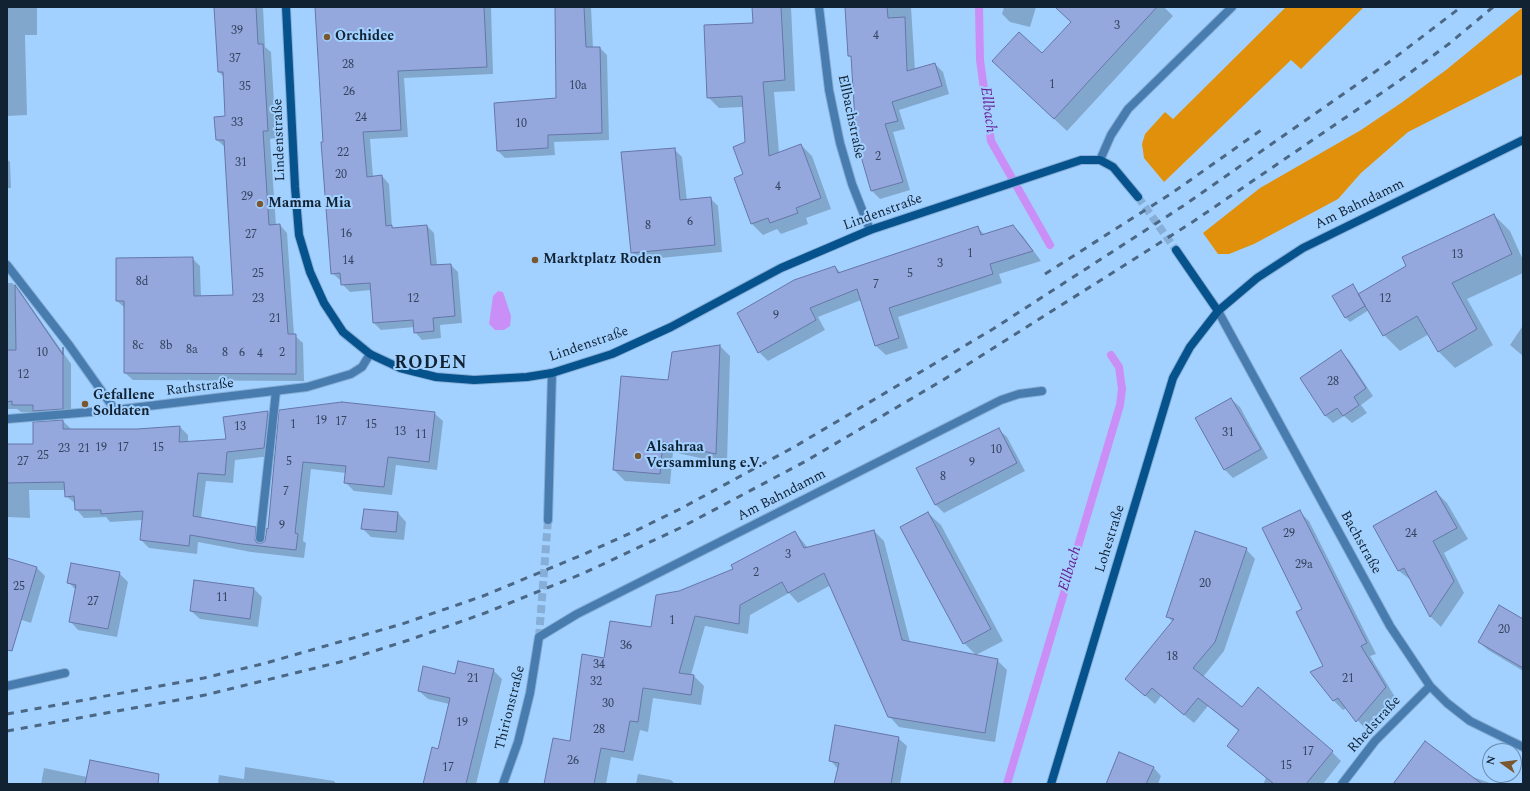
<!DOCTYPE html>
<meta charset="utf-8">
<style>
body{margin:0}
#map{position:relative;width:1530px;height:791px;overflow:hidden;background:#a3d1ff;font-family:Spectral,serif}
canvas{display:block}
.frame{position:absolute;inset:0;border:8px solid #123;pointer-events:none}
.north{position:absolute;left:1482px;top:743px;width:40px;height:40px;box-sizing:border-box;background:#a3d1ff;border:1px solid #698bad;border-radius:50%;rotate:284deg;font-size:11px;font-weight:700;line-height:16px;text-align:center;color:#123}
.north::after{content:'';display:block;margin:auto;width:14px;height:18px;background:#7a582f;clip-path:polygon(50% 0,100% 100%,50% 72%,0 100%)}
</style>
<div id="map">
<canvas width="1530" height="791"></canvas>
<div class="frame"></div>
<div class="north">N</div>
</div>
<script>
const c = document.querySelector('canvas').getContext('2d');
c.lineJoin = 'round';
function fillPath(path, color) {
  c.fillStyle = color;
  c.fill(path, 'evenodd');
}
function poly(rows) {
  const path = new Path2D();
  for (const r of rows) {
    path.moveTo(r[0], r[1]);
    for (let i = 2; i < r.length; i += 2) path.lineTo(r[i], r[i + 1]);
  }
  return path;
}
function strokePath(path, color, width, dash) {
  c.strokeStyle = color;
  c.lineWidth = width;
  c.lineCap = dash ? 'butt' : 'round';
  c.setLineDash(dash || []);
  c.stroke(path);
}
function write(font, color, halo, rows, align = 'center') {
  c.font = font + ' Spectral,serif';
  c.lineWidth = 4;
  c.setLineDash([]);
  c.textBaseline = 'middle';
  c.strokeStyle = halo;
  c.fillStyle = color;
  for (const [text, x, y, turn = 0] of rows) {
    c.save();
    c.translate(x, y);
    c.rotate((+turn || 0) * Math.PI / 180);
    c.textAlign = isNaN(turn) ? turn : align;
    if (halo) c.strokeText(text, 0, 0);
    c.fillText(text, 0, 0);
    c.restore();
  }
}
const green = poly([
 [1286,7,1364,7,1301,69,1291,60,1164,182,1144,158,1142,144,1145,134,1165,112,1173,119],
 [1523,7,1523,74,1408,132,1361,173,1338,199,1254,244,1229,254,1218,254,1203,233,1260,188,1361,130,1401,103,1446,70]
]);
const water = poly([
 [498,291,503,292,511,316,510,326,504,330,495,330,489,324,493,296]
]);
const shadow = poly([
 [7,7,37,7,37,35,25,35,27,115,7,116],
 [215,7,263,7,265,47,271,52,276,138,270,139,276,225,280,225,287,233,294,335,303,343,304,381,133,380,125,373,125,308,117,301,192,258,200,266,201,297,234,296,226,148,217,140,226,117,224,77,219,72],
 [316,7,491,7,493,74,404,78,408,137,370,139,373,177,382,176,389,184,392,227,394,228,427,226,434,233,437,266,451,265,458,272,462,323,440,325,441,338,422,340,415,332,415,327,381,330,374,323,371,290,350,292,342,284,342,280,340,280,332,273],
 [555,7,591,7,593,48,600,48,607,55,609,140,554,142,555,155,505,158,498,151,557,99],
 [753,7,791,7,795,91,774,92,779,153,801,145,812,156,831,209,806,218,808,224,781,234,777,229,763,235,752,224,735,178,745,175,746,143,743,107,719,108,708,97,754,24],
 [846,7,911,7,915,70,935,64,943,72,949,94,899,110,905,129,893,132,910,190,880,199,872,191,856,121,853,59,849,56],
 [1004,7,1036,7,1030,27,1010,22,1002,14],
 [1056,7,1164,7,1173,16,1067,131,1005,73,1042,54,1072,22],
 [674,149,682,157,687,201,710,198,718,206,722,252,640,260,632,252],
 [7,159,10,162,11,188,7,188],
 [1494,215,1510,231,1523,260,1523,273,1467,299,1493,345,1455,368,1439,352,1429,334,1400,351,1384,335,1369,310,1350,322,1346,318,1334,297,1352,286,1359,294],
 [1013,226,1022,235,1041,261,999,274,1002,283,898,317,908,348,886,355,876,346,861,300,818,317,825,330,768,361,759,352,835,267,841,273,978,228,985,235],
 [7,283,12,283,20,291,71,364,71,416,42,419,36,412,21,412,17,409,7,409],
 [1522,327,1523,328,1523,356,1510,345],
 [720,346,730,356,727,464,673,452,670,484,625,481,614,470,669,381],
 [1341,352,1349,360,1373,396,1361,405,1367,413,1352,423,1344,416,1333,423,1325,415],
 [1231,399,1240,407,1268,458,1233,478,1225,470],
 [280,411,434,413,443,421,437,470,396,465,392,495,354,491,345,482,346,473,311,469,303,541,306,543,304,558,251,552,198,542,197,554,149,548,141,540,143,520,110,522,106,517,84,518,76,509,76,504,66,496,66,490,29,490,30,518,7,517,7,445,34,445,63,421,71,429,137,430,180,427,188,435,188,443,227,440,224,418,268,412,276,421,272,456,235,460,233,483,206,481,201,518,255,528,264,536,263,543,266,542,269,530],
 [998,429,1007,437,1025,471,944,513,936,505,917,469],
 [1436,492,1447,503,1468,539,1444,553,1464,593,1441,627,1430,616,1412,581,1399,571,1374,527],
 [1299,511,1309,521,1376,654,1370,656,1395,697,1367,731,1347,708,1343,710,1333,700,1324,666,1304,610],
 [398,513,406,522,404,540,371,537,362,528],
 [928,513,941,525,1003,641,976,655,964,643],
 [874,531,884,541,910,642,997,660,1007,670,995,742,899,727,889,716,831,585,798,603,789,593,750,615,748,634,705,626,691,675,694,676,704,686,701,705,653,698,648,732,640,730,633,761,611,757,606,784,545,784,570,742,605,659,651,628,679,592,735,569,795,532,808,548],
 [1246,549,1255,559,1224,651,1203,677,1242,709,1332,752,1341,761,1323,784,1265,784,1264,782,1266,778,1228,745,1240,732,1208,706,1194,723,1161,696,1155,704,1126,679,1173,622,1167,616],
 [7,559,37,568,45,576,31,623,7,615],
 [119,573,128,582,117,637,78,630,70,621,76,590,68,582],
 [195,581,254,589,262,597,258,627,200,619,191,611],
 [1523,621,1523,671,1488,650,1479,642],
 [493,670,502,679,476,784,424,784,438,750,449,704,428,699,419,691,456,675],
 [898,738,907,746,900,784,835,784,838,769,830,760],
 [245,767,334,781,336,784,218,784,219,775,244,779],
 [1153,767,1161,776,1158,784,1111,784],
 [44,768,87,777,129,784,41,784],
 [638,774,671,780,675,784,636,784],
 [1470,776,1493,784,1406,784]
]);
const stream = poly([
 [979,7,980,60,991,141,1050,245],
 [1007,784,1120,405,1122,389,1119,367,1111,355]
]);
const building = poly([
 [214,7,256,7,258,44,263,44,268,131,263,131,269,225,280,224,288,334,296,334,296,374,124,373,124,301,116,301,116,258,193,257,194,296,233,295,224,140,216,140,214,117,225,116,223,72,218,72,214,7],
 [315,7,484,7,487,67,398,71,401,130,363,132,367,177,382,175,386,226,392,225,392,228,427,225,431,265,451,264,455,316,433,318,434,331,414,333,413,320,373,323,370,283,341,285,340,273,331,274,321,142,323,142,315,7],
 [555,7,584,7,586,47,600,47,602,133,548,135,548,148,497,151,494,103,556,98,555,7],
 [752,7,781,7,785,80,763,82,769,156,801,144,821,198,796,208,798,213,770,223,768,218,751,224,734,178,743,174,733,147,745,142,742,96,707,98,704,25,753,23,752,7],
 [845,7,887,7,888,18,905,17,907,71,935,63,942,86,892,102,898,121,885,124,903,182,871,191,851,122,855,120,851,56,848,56,845,7],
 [1055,7,1157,7,1054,119,992,61,1019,32,1042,53,1071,22,1055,7],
 [675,148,680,200,711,197,715,245,631,253,621,152,675,148],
 [1494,214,1512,254,1452,283,1477,329,1438,352,1417,316,1383,336,1358,294,1406,266,1402,257,1494,214],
 [1013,225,1033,251,990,264,993,274,889,308,899,338,875,346,857,289,810,308,816,320,758,353,737,313,794,280,835,266,838,273,978,226,981,235,1013,225],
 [1353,284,1365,306,1345,318,1332,296,1353,284],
 [15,285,63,355,63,347,63,409,33,411,33,405,12,405,12,401,7,402,7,350,16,350,15,285],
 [720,345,716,454,663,442,660,474,613,470,621,376,668,380,672,352,720,345],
 [1341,350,1366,388,1354,397,1359,405,1343,416,1337,408,1325,416,1300,378,1341,350],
 [1231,398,1261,449,1224,470,1195,418,1231,398],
 [342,402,435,412,429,462,388,457,384,487,344,483,346,466,303,462,295,533,298,534,296,550,242,544,190,535,189,546,140,540,143,511,101,514,101,510,75,510,74,496,65,497,64,482,7,483,7,444,33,444,33,422,63,420,63,429,137,429,180,426,179,442,226,439,223,417,268,411,264,448,227,452,225,475,198,473,193,516,256,527,255,540,257,543,262,543,265,541,267,528,268,529,279,410,342,402],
 [999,428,1017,463,935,505,916,468,999,428],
 [1436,491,1457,528,1433,541,1454,581,1430,617,1404,568,1398,571,1373,526,1436,491],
 [364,509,398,512,396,532,361,529,364,509],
 [1300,510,1367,643,1361,646,1386,687,1356,722,1338,698,1333,701,1310,672,1323,666,1296,612,1302,609,1262,528,1300,510],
 [928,512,991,629,963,644,900,527,928,512],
 [874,530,902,640,998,659,985,733,888,717,824,573,788,593,782,582,740,605,739,624,695,616,679,673,694,675,691,695,643,688,638,722,630,721,624,752,601,748,594,784,544,784,553,738,570,741,582,654,604,658,610,621,651,627,656,595,679,591,733,569,731,565,795,531,804,548,874,530],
 [1195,531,1247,548,1215,642,1193,668,1242,707,1258,687,1333,751,1306,784,1274,784,1227,746,1239,730,1198,698,1184,715,1152,688,1145,696,1125,679,1174,619,1166,617,1195,531],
 [7,558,37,567,12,651,7,650,7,558],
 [71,563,120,572,108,629,69,622,76,585,67,583,71,563],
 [194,580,254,588,250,619,190,611,194,580],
 [1499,605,1523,619,1523,668,1478,642,1499,605],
 [458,661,494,669,466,784,423,784,432,747,438,749,450,698,418,691,423,666,455,674,458,661],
 [835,725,899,737,891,784,834,784,839,763,829,761,835,725],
 [1425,741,1482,784,1393,784,1425,741],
 [1119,752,1154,767,1146,784,1106,784,1119,752],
 [90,760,159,774,158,784,85,784,90,760]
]);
const streetTunnel = poly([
 [539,637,548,520]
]);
const secondaryTunnel = poly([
 [1138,197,1176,250]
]);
const lane = poly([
 [7,265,69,345,115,410],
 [260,538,276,391],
 [7,686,65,673]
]);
const street = poly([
 [819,7,829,90,840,143,852,184,870,230],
 [1100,160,1111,135,1128,109,1232,7],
 [1218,311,1390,626,1430,686,1447,703,1470,721,1523,747],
 [7,419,115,410,307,387,351,374,362,367,370,354],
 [548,520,552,373],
 [503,784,518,742,530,693,539,637,577,614,1001,400,1019,394,1042,391],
 [1342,784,1375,741,1430,686]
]);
const secondary = poly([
 [286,7,295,187,299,235,310,272,324,303,343,332,370,354,400,368,436,377,474,380,527,377,552,373,612,354,671,327,781,268,870,230,1081,160,1100,160,1113,167,1138,197],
 [1176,250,1218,311],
 [1051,784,1173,378,1190,347,1218,311,1257,278,1303,248,1523,140]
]);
const rail = poly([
 [1045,274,1172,193,1264,128],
 [7,714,204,678,266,663,402,624,483,596,582,555,635,531,680,509,794,447,993,329,1183,206,1389,62,1461,7],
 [7,731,205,695,340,662,409,640,485,613,584,573,680,528,806,461,943,380,1101,280,1194,221,1399,81,1450,43,1493,7]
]);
const markers = [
 [327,37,4,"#7a582f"],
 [260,204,4,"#7a582f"],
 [535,260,4,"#7a582f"],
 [85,404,4,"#7a582f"],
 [638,456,4,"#7a582f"]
];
const numberNames = [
 ["3",1117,27],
 ["39",237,32],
 ["4",876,37],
 ["37",235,60],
 ["28",348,66],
 ["1",1052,86],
 ["10a",578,87],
 ["35",245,88],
 ["26",349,93],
 ["24",361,119],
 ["33",237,124],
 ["10",521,125],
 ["22",343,154],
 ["2",878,158],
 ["31",241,164],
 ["20",341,176],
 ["4",778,188],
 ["29",247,198],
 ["6",690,223],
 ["8",648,227],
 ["16",346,235],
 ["27",251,236],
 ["1",970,255],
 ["13",1457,256],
 ["14",348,262],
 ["3",940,265],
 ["25",258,275],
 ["5",910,275],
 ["8d",142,283],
 ["7",876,286],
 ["23",258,300],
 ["12",413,300],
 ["12",1385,300],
 ["9",776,317],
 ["21",275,320],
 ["8c",138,347],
 ["8b",166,347],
 ["8a",192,351],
 ["10",42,354],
 ["8",225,354],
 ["6",242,354],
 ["2",282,354],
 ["4",260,355],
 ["12",23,376],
 ["28",1333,383],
 ["19",321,422],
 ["17",341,423],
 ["1",293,426],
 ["15",371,426],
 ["13",240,428],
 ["13",400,433],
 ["31",1228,434],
 ["11",421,436],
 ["19",101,449],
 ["17",123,449],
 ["15",158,449],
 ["23",64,450],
 ["21",84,450],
 ["10",996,451],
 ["25",43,457],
 ["27",23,463],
 ["5",289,463],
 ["9",972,464],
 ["8",943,478],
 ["7",286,493],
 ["9",282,527],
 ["29",1289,535],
 ["24",1411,535],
 ["3",788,556],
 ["29a",1304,566],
 ["2",756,574],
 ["20",1205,585],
 ["25",19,588],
 ["11",222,599],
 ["27",93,603],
 ["1",672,622],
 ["20",1504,631],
 ["36",626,647],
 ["18",1172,658],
 ["34",599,666],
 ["21",473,680],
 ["21",1348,680],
 ["32",596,683],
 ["30",608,705],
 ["19",462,724],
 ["28",599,731],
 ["17",1308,753],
 ["26",573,762],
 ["15",1286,767],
 ["17",448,769]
];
const poiNames = [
 ["Orchidee",335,37],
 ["Mamma Mia",268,204],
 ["Marktplatz Roden",543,260],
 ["Gefallene",93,396],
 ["Soldaten",93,412],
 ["Alsahraa",646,448],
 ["Versammlung e.V.",646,464]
];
const streetNames = [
 ["Ellbachstraße",850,117,78],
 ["Lindenstraße",280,140,-92],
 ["Am Bahndamm",1360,205,-26],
 ["Lindenstraße",883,213,-20],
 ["Lindenstraße",589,345,-19],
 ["Rathstraße",200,388,-7],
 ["Am Bahndamm",782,496,-27],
 ["Lohestraße",1111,539,-73],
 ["Bachstraße",1360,543,61],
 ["Thirionstraße",511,708,-76],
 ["Rhedstraße",1375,725,-48]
];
const waterNames = [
 ["Ellbach",987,110,83],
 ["Ellbach",1071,569,-73]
];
const districtNames = [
 ["RODEN",431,364]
];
fillPath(green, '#e1900b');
fillPath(water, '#ca8ff6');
fillPath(shadow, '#0003');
strokePath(stream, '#ca8ff6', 8);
fillPath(building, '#95a8de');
strokePath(building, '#6576a8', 1);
strokePath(streetTunnel, '#86aed6', 8, [8, 4]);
strokePath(secondaryTunnel, '#86aed6', 8, [8, 4]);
strokePath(lane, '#86aed6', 10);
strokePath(street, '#86aed6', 10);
strokePath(secondary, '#86aed6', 10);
strokePath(lane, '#487cae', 8);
strokePath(street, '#487cae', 8);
strokePath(secondary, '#05528d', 8);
strokePath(rail, '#4b6784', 3, [7, 7]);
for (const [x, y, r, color] of markers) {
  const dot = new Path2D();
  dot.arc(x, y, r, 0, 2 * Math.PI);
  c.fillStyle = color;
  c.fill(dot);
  strokePath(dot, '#a3d1ff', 1.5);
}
write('12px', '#32445e', null, numberNames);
write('bold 14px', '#123', '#a3d1ff', poiNames, 'left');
write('14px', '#123', '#a3d1ff', streetNames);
write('italic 15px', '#691c95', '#a3d1ff', waterNames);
c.letterSpacing = '1px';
write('bold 18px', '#123', '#a3d1ff', districtNames);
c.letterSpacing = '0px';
</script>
